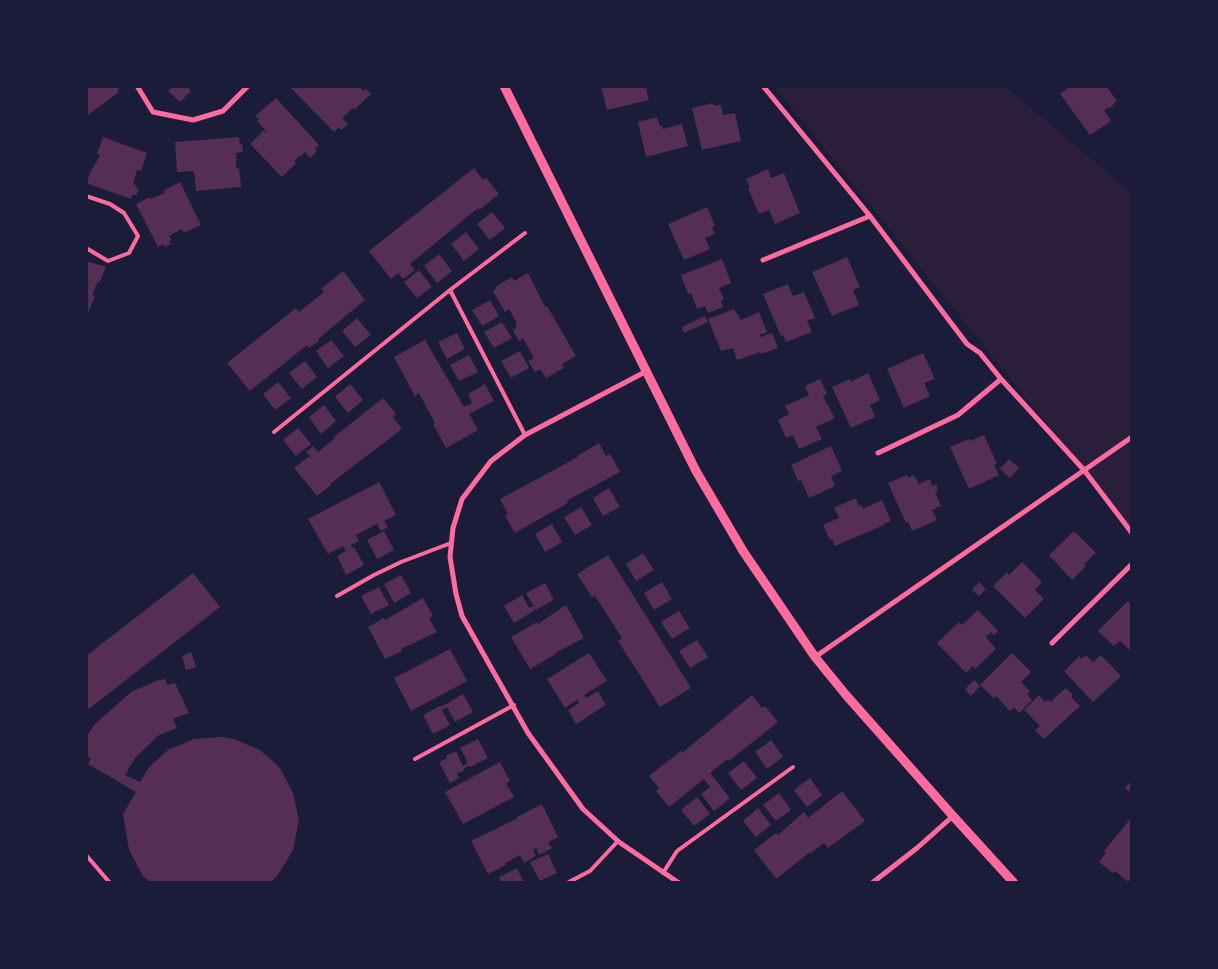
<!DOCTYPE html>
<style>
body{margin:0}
#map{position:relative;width:1218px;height:969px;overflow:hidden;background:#1b1b3a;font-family:"Space Grotesk",sans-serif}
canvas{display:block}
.frame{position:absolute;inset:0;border:88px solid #1b1b3a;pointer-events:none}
</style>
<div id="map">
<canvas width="1218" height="969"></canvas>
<div class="frame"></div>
</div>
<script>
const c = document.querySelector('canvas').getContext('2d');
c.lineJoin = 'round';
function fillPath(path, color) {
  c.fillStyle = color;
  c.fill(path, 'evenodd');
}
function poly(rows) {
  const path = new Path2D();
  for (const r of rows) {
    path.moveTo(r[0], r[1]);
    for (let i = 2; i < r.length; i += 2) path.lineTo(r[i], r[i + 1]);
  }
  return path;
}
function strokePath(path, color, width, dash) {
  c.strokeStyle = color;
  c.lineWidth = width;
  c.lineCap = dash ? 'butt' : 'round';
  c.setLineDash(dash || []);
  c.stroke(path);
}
const green = poly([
 [774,86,1005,86,1132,193,1132,535,1084,470]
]);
const building = poly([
 [86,86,123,86,117,90,119,92,88,115],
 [173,86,186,86,191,91,180,102,168,91],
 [289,86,359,86,363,91,366,89,371,94,355,109,353,108,342,118,348,124,341,130,339,127,334,132],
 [601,86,656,86,656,87,646,89,649,100,607,110],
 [1071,86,1092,86,1093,88,1096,86,1106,86,1117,101,1110,108,1109,107,1104,110,1111,121,1090,135,1060,94],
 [276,98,319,145,315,149,317,151,310,158,305,152,300,157,299,156,294,161,296,163,282,177,250,144,264,130,266,133,267,132,257,121,259,119,255,116],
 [713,103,714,106,721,105,723,115,735,113,741,141,702,150,692,108],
 [657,117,660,126,662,126,663,129,682,124,688,146,646,157,638,122],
 [103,137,147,153,141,171,137,170,133,184,137,186,136,188,139,189,136,196,133,194,131,199,86,183,92,169,97,161,100,155,97,154],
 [239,137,240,144,242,144,243,152,236,153,237,161,236,161,236,168,239,168,241,187,196,191,194,171,177,172,175,142],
 [474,168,483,180,486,178,499,194,479,210,478,208,410,264,415,270,403,279,398,273,391,279,369,251],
 [768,169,771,178,784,173,800,213,775,224,769,210,759,214,748,188,750,188,746,179],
 [180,182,201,225,184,233,182,229,176,232,169,236,172,240,169,241,171,244,164,247,163,244,158,247,136,204,150,197,150,199,165,193,164,190],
 [707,207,715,226,712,227,715,234,705,238,710,249,684,260,668,224],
 [492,212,505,228,490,240,477,224],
 [466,232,479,249,464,261,451,244],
 [439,254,452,271,437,283,424,266],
 [847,257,860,287,853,290,859,305,832,316,812,272],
 [722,259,731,283,719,288,724,299,721,301,723,307,708,313,705,306,697,309,691,293,688,294,681,275],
 [86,261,106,267,100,282,98,281,92,295,95,296,88,313,86,313],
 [419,270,432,287,417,298,404,282],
 [343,271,365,300,318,339,319,341,309,348,307,345,250,391,227,363,296,308,299,312,324,292,321,289],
 [528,273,545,307,547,306,576,356,562,364,564,368,546,378,540,369,535,372,528,361,534,358,523,338,519,341,513,330,517,327,515,324,517,323,509,309,505,312,493,291,496,289,495,287,512,277,514,281],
 [788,284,793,296,804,292,815,318,807,321,812,332,786,342,783,335,781,336,763,294],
 [490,300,499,316,482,326,472,310],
 [734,309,741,320,759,312,767,332,760,335,760,337,772,333,778,348,761,354,760,352,737,360,733,348,721,351,708,319],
 [705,316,708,322,684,333,682,327],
 [357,318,371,335,355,347,342,331],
 [502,322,512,338,494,348,484,332],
 [457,333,465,349,447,359,438,342],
 [331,340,344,356,328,368,316,351],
 [425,340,464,407,472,403,468,394,485,384,494,401,469,414,478,430,446,448,433,424,435,423,419,393,415,396,394,357],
 [520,351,529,368,511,378,501,361],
 [923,353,935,379,924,383,930,396,904,408,887,369],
 [469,355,478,372,459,381,450,365],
 [305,361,317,377,302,389,289,373],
 [868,373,880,400,870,405,875,417,851,428,832,387,850,379,851,382],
 [820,379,827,394,823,396,824,398,835,418,816,427,822,439,799,449,793,435,786,438,778,420,789,414,785,406,809,395,805,386],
 [278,382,291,398,275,410,263,394],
 [350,384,363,400,348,413,335,397],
 [383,398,396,414,393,417,402,429,330,484,331,485,317,496,294,468,308,457,311,457,306,452,313,446,318,452,335,438,334,437],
 [324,405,336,421,321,434,309,417],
 [298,428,311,444,296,456,283,440],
 [984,435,997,464,994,465,999,475,969,489,950,447,969,439,970,441],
 [599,443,606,456,610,454,620,472,566,501,568,503,515,533,505,516,508,514,500,499,578,457,577,456],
 [831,446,842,471,831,476,835,486,809,498,801,480,798,481,791,465],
 [1009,459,1019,468,1010,478,1000,469],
 [907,475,908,478,914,475,919,484,930,479,932,486,936,484,938,491,935,492,941,506,932,510,937,520,912,531,908,521,906,523,888,483],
 [379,482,396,515,384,521,388,527,381,531,377,524,356,535,359,541,351,545,352,548,354,547,364,565,346,575,337,556,346,551,343,546,328,554,308,519],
 [609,488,620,507,603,516,593,498],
 [856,498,859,506,862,505,863,509,882,500,891,521,883,524,884,525,835,546,832,539,830,540,823,525,839,518,834,508],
 [581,507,592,525,575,535,564,517],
 [552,524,562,542,545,552,535,534],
 [384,531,394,550,377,559,367,540],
 [1074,531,1096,553,1084,564,1086,566,1072,580,1049,555],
 [643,553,654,570,636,581,626,564],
 [608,555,691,688,660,707,618,641,622,638,595,596,592,597,577,574],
 [1022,562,1042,582,1035,590,1044,599,1025,618,993,586,1007,572,1009,575],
 [193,573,220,607,86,711,86,656],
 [401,575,411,593,394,603,384,584],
 [662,582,672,599,654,610,644,593],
 [979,582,986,589,979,596,972,590],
 [545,583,554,600,536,610,526,593],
 [379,587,389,605,371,614,361,596],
 [522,595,529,608,533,606,535,610,514,623,504,606],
 [423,598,433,616,429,618,437,632,401,649,402,651,385,659,368,627,384,618,385,620],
 [1128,601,1132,605,1132,652,1120,641,1114,646,1098,631],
 [566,605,584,638,555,653,556,654,530,669,511,637,537,622,538,624],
 [978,610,998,631,994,635,991,632,986,637,996,649,975,669,973,666,966,673,937,643,959,622,962,625],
 [679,611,690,628,672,639,661,622],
 [697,640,708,657,690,668,679,651],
 [450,649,467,681,411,711,394,678],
 [191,652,196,667,186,670,182,656],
 [589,653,607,681,584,695,586,698,598,691,606,705,576,724,568,710,579,703,577,700,565,708,547,679],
 [1012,653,1031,672,1021,682,1030,691,1027,694,1032,700,1019,713,1014,707,1010,711,996,696,994,698,980,685],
 [1086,655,1093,662,1101,655,1121,676,1093,702,1064,671,1079,656,1081,659],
 [165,679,167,685,175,683,189,713,173,719,177,728,159,735,135,758,125,775,140,782,149,767,168,750,194,739,221,737,234,739,260,750,280,768,293,793,299,820,293,850,278,875,270,883,151,883,143,876,129,850,123,814,136,792,88,764,91,758,86,756,86,738,94,725,131,692,156,681],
 [974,680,980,686,971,696,965,689],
 [1066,688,1073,695,1071,697,1080,706,1044,739,1035,730,1040,726,1024,710,1039,695,1045,702,1048,699,1050,702],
 [463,694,473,712,455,722,447,707,442,710,450,725,433,734,423,715,440,706,441,707],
 [752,695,762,708,765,706,778,722,729,761,728,759,710,773,730,798,714,811,701,794,710,787,704,779,669,807,656,791,659,788,649,776,681,751,682,753],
 [478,739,488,758,470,767,469,766,464,768,465,770,457,774,459,778,450,783,439,762,447,758,446,756,456,751,463,766,468,763,460,748],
 [771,740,783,757,767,769,755,752],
 [744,761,757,778,741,790,728,773],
 [500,762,510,781,506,783,514,797,463,824,445,792],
 [810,778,822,795,807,807,794,790],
 [1132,780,1132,793,1125,788],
 [842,791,865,821,828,848,824,843,811,853,810,852,776,879,754,850,776,833,778,835,804,812,808,818],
 [779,793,791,810,776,821,763,805],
 [697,797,710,814,694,826,681,810],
 [542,804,558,837,548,842,552,848,539,855,536,848,533,850,536,856,524,863,520,855,505,863,506,865,488,874,471,841,518,818,517,817],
 [758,808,771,825,756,837,743,821],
 [1131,818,1132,877,1128,882,1115,871,1113,873,1099,862,1106,853,1104,851],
 [548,854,557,873,540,881,530,862],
 [517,868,524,883,502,883,499,877]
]);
const service = poly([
 [86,196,110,204,124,213,138,236,129,253,108,261,86,248],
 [450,290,525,435],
 [274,432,450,290,525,233],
 [337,596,374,575,401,562,451,543],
 [415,759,514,705],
 [86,855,110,883],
 [663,873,677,851,793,767],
 [567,883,590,871,618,841]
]);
const minor = poly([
 [137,86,153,112,193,120,223,111,248,86],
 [763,86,870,216,967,344,980,353,1001,379,1084,470,1132,533],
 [763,260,870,216],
 [645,372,525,435,491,461,462,499,453,528,450,557,456,594,462,616,528,733,583,809,619,842,679,883],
 [878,453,958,415,1001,379],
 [1052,643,1132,564],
 [815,657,1132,437],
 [872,883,917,848,953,816]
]);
const tertiary = poly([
 [504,86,696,471,743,551,815,657,846,695,953,816,1014,883]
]);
fillPath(green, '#2a1e3b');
fillPath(building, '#542f53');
strokePath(service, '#ff6b9d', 4);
strokePath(minor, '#ff6b9d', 5);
strokePath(tertiary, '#ff6b9d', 9);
</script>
